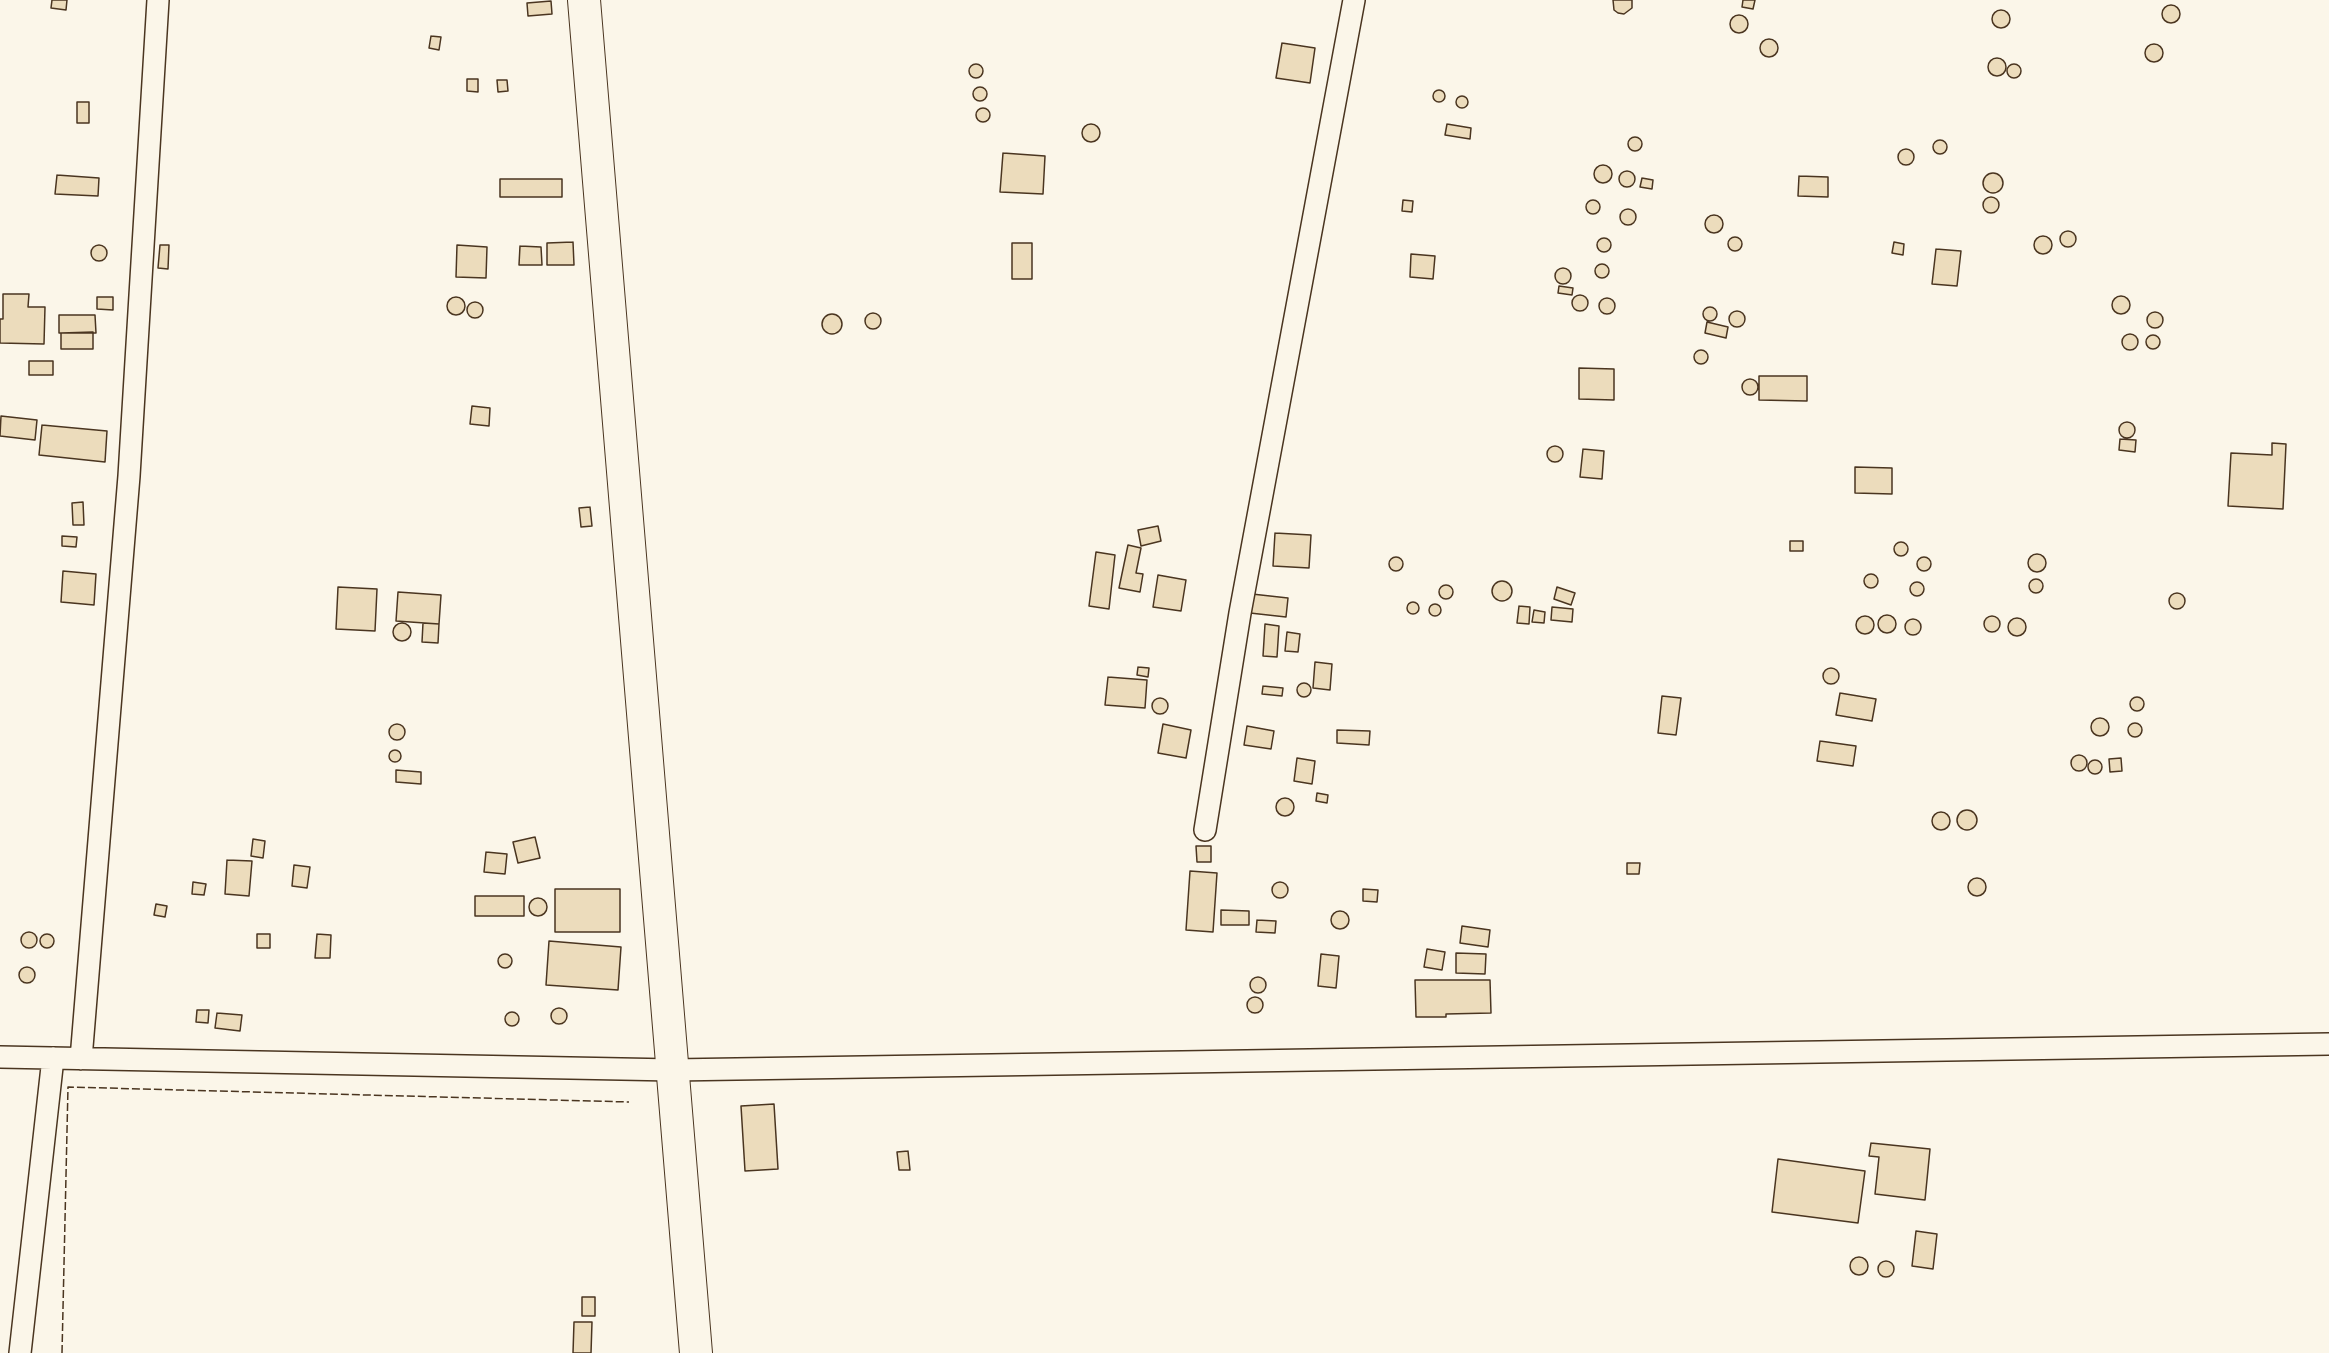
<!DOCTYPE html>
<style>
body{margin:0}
canvas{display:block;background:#fbf6e9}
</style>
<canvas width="2329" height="1353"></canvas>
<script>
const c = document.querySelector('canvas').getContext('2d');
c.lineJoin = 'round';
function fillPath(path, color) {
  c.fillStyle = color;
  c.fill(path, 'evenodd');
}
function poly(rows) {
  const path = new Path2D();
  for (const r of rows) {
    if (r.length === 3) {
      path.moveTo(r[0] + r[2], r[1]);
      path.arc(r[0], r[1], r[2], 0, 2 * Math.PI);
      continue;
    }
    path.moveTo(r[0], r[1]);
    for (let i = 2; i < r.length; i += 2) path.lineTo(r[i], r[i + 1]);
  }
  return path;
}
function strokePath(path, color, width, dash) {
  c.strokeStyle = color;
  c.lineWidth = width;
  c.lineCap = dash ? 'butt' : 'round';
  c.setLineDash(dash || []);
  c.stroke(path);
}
const building = poly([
 [52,0,67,0,66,10,51,8,52,0],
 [1613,0,1632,0,1632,8,1624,14,1618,13,1614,10,1613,0],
 [1743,0,1755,0,1753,9,1742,7,1743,0],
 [551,1,552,14,528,16,527,3,551,1],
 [2171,14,9],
 [2001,19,9],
 [1739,24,9],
 [431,36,441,37,439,50,429,48,431,36],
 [1769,48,9],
 [1282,43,1315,48,1310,83,1276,78,1282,43],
 [2154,53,9],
 [1997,67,9],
 [2014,71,7],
 [976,71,7],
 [467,79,478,79,478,92,467,91,467,79],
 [497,80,507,80,508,91,498,92,497,80],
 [980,94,7],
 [1439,96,6],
 [1462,102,6],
 [77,102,89,102,89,123,77,123,77,102],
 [983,115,7],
 [1091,133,9],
 [1447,124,1471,128,1470,139,1445,135,1447,124],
 [1635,144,7],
 [1940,147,7],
 [1906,157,8],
 [1003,153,1045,156,1043,194,1000,192,1003,153],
 [1603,174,9],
 [1627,179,8],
 [1993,183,10],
 [57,175,99,178,98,196,55,194,57,175],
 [1799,176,1828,177,1828,197,1798,196,1799,176],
 [1642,178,1653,180,1652,189,1640,187,1642,178],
 [500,179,562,179,562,197,500,197,500,179],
 [1991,205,8],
 [1593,207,7],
 [1403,200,1413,201,1412,212,1402,211,1403,200],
 [1628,217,8],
 [1714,224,9],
 [2068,239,8],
 [2043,245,9],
 [1735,244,7],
 [1604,245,7],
 [573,242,574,265,547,265,547,243,573,242],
 [1894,242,1904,244,1903,255,1892,253,1894,242],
 [1012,243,1032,243,1032,279,1012,279,1012,243],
 [160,245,169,245,168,269,158,268,160,245],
 [457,245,487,247,486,278,456,277,457,245],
 [99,253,8],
 [520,246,541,247,542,265,519,265,520,246],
 [1936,249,1961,251,1957,286,1932,284,1936,249],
 [1411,254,1435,256,1433,279,1410,277,1411,254],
 [1602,271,7],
 [1563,276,8],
 [1559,286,1573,288,1572,295,1558,293,1559,286],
 [3,294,29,294,28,307,45,307,44,344,0,343,0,319,3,319,3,294],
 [1580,303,8],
 [2121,305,9],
 [97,297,113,297,113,310,97,309,97,297],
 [456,306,9],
 [1607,306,8],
 [475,310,8],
 [1710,314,7],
 [1737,319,8],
 [2155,320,8],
 [873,321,8],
 [832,324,10],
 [59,315,95,315,96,333,59,333,59,315],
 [1707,322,1728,327,1726,338,1705,333,1707,322],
 [93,332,93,349,61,349,61,333,93,332],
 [2130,342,8],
 [2153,342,7],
 [1701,357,7],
 [29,361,53,361,53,375,29,375,29,361],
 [1579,368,1614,369,1614,400,1579,399,1579,368],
 [1759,376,1807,376,1807,401,1759,400,1759,376],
 [1750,387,8],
 [472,406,490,408,489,426,470,424,472,406],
 [1,416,37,420,35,440,0,436,1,416],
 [2127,430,8],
 [42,425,107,431,105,462,39,455,42,425],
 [2120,439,2136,440,2135,452,2119,450,2120,439],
 [2272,443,2286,444,2283,509,2228,506,2231,453,2272,455,2272,443],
 [1555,454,8],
 [1583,449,1604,451,1602,479,1580,477,1583,449],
 [1855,467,1892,468,1892,494,1855,493,1855,467],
 [83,502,84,525,73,525,72,503,83,502],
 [590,507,592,526,581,527,579,508,590,507],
 [1158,526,1161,541,1141,546,1138,530,1158,526],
 [1275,533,1311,535,1309,568,1273,566,1275,533],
 [62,536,77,537,76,547,62,546,62,536],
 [1790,541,1803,541,1803,551,1790,551,1790,541],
 [1901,549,7],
 [1128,545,1141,548,1136,573,1143,574,1140,592,1119,588,1128,545],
 [1096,552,1115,555,1109,609,1089,606,1096,552],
 [2037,563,9],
 [1396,564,7],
 [1924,564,7],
 [63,571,96,574,94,605,61,602,63,571],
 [1871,581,7],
 [1158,575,1186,580,1181,611,1153,607,1158,575],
 [2036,586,7],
 [1502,591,10],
 [1917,589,7],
 [1446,592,7],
 [338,587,377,589,375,631,336,629,338,587],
 [1557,587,1575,593,1571,605,1554,599,1557,587],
 [398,592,441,595,439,624,396,621,398,592],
 [2177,601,8],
 [1252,594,1288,598,1286,617,1250,613,1252,594],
 [1413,608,6],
 [1435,610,6],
 [1519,606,1530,607,1529,624,1517,623,1519,606],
 [1552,607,1573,609,1572,622,1551,620,1552,607],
 [1534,610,1545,612,1544,623,1532,622,1534,610],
 [1887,624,9],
 [1992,624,8],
 [1865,625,9],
 [2017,627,9],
 [1913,627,8],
 [423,623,439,624,438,643,422,642,423,623],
 [402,632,9],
 [1265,624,1279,626,1277,657,1263,656,1265,624],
 [1287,632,1300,634,1298,652,1285,651,1287,632],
 [1315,662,1332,664,1330,690,1313,688,1315,662],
 [1138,667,1149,668,1148,677,1137,675,1138,667],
 [1831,676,8],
 [1108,677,1147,680,1145,708,1105,705,1108,677],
 [1304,690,7],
 [1263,686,1283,688,1282,696,1262,694,1263,686],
 [1840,693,1876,699,1872,721,1836,715,1840,693],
 [1662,696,1681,698,1676,735,1658,733,1662,696],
 [2137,704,7],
 [1160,706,8],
 [2100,727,9],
 [2135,730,7],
 [397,732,8],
 [1163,724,1191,730,1186,758,1158,753,1163,724],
 [1247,726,1274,731,1271,749,1244,745,1247,726],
 [1337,730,1370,731,1369,745,1337,743,1337,730],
 [1820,741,1856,746,1853,766,1817,761,1820,741],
 [395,756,6],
 [2079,763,8],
 [1297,758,1315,761,1312,784,1294,781,1297,758],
 [2121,758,2122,771,2110,772,2109,759,2121,758],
 [2095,767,7],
 [396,770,421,772,421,784,396,782,396,770],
 [1317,793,1328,795,1327,803,1316,801,1317,793],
 [1285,807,9],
 [1967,820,10],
 [1941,821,9],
 [535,837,540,858,518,863,513,842,535,837],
 [253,839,265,841,263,858,251,856,253,839],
 [1196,846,1211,846,1211,862,1197,862,1196,846],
 [486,852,507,854,505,874,484,872,486,852],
 [227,860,252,861,249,896,225,894,227,860],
 [1627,863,1640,863,1639,874,1627,874,1627,863],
 [294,865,310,867,307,888,292,886,294,865],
 [1190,871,1217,873,1213,932,1186,930,1190,871],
 [1977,887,9],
 [1280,890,8],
 [193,882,206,884,204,895,192,894,193,882],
 [555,889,620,889,620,932,555,932,555,889],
 [1363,889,1378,890,1377,902,1363,901,1363,889],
 [475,896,524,896,524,916,475,916,475,896],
 [538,907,9],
 [156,904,167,906,165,917,154,915,156,904],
 [1221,910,1249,911,1249,925,1221,925,1221,910],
 [1340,920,9],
 [1257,920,1276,921,1275,933,1256,932,1257,920],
 [1462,926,1490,930,1488,947,1460,943,1462,926],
 [29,940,8],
 [257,934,270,934,270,948,257,948,257,934],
 [317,934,331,935,330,958,315,958,317,934],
 [47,941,7],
 [549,941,621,947,618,990,546,985,549,941],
 [1427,949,1445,952,1442,970,1424,967,1427,949],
 [1456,953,1486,954,1485,974,1456,973,1456,953],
 [1321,954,1339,956,1336,988,1318,986,1321,954],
 [505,961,7],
 [27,975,8],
 [1258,985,8],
 [1415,980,1490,980,1491,1013,1446,1014,1446,1017,1416,1017,1415,980],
 [1255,1005,8],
 [559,1016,8],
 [197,1010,209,1010,208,1023,196,1022,197,1010],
 [512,1019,7],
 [217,1013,242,1015,240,1031,215,1028,217,1013],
 [774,1104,778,1169,745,1171,741,1106,774,1104],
 [1871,1143,1930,1149,1925,1200,1875,1194,1879,1157,1869,1156,1871,1143],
 [908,1151,910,1170,899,1170,897,1152,908,1151],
 [1778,1159,1865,1171,1858,1223,1772,1212,1778,1159],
 [1916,1231,1937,1234,1933,1269,1912,1266,1916,1231],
 [1859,1266,9],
 [1886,1269,8],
 [582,1297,595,1297,595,1316,582,1316,582,1297],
 [574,1322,592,1322,591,1353,573,1353,574,1322]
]);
const minor = poly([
 [1205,830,1240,613,1354,0],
 [0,1057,673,1070,2329,1044],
 [81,1059,129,476,158,0],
 [20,1353,53,1058]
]);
const highway = poly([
 [584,0,696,1353]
]);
const fence = poly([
 [62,1353,68,1087,629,1102]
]);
fillPath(building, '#ecdcbc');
strokePath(building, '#4a3520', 1.5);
strokePath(minor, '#4a3520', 24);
strokePath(highway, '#4a3520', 34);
strokePath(minor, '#fbf6e9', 21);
strokePath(highway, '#fbf6e9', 32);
strokePath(fence, '#4a3520', 1.5, [8, 3]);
</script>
